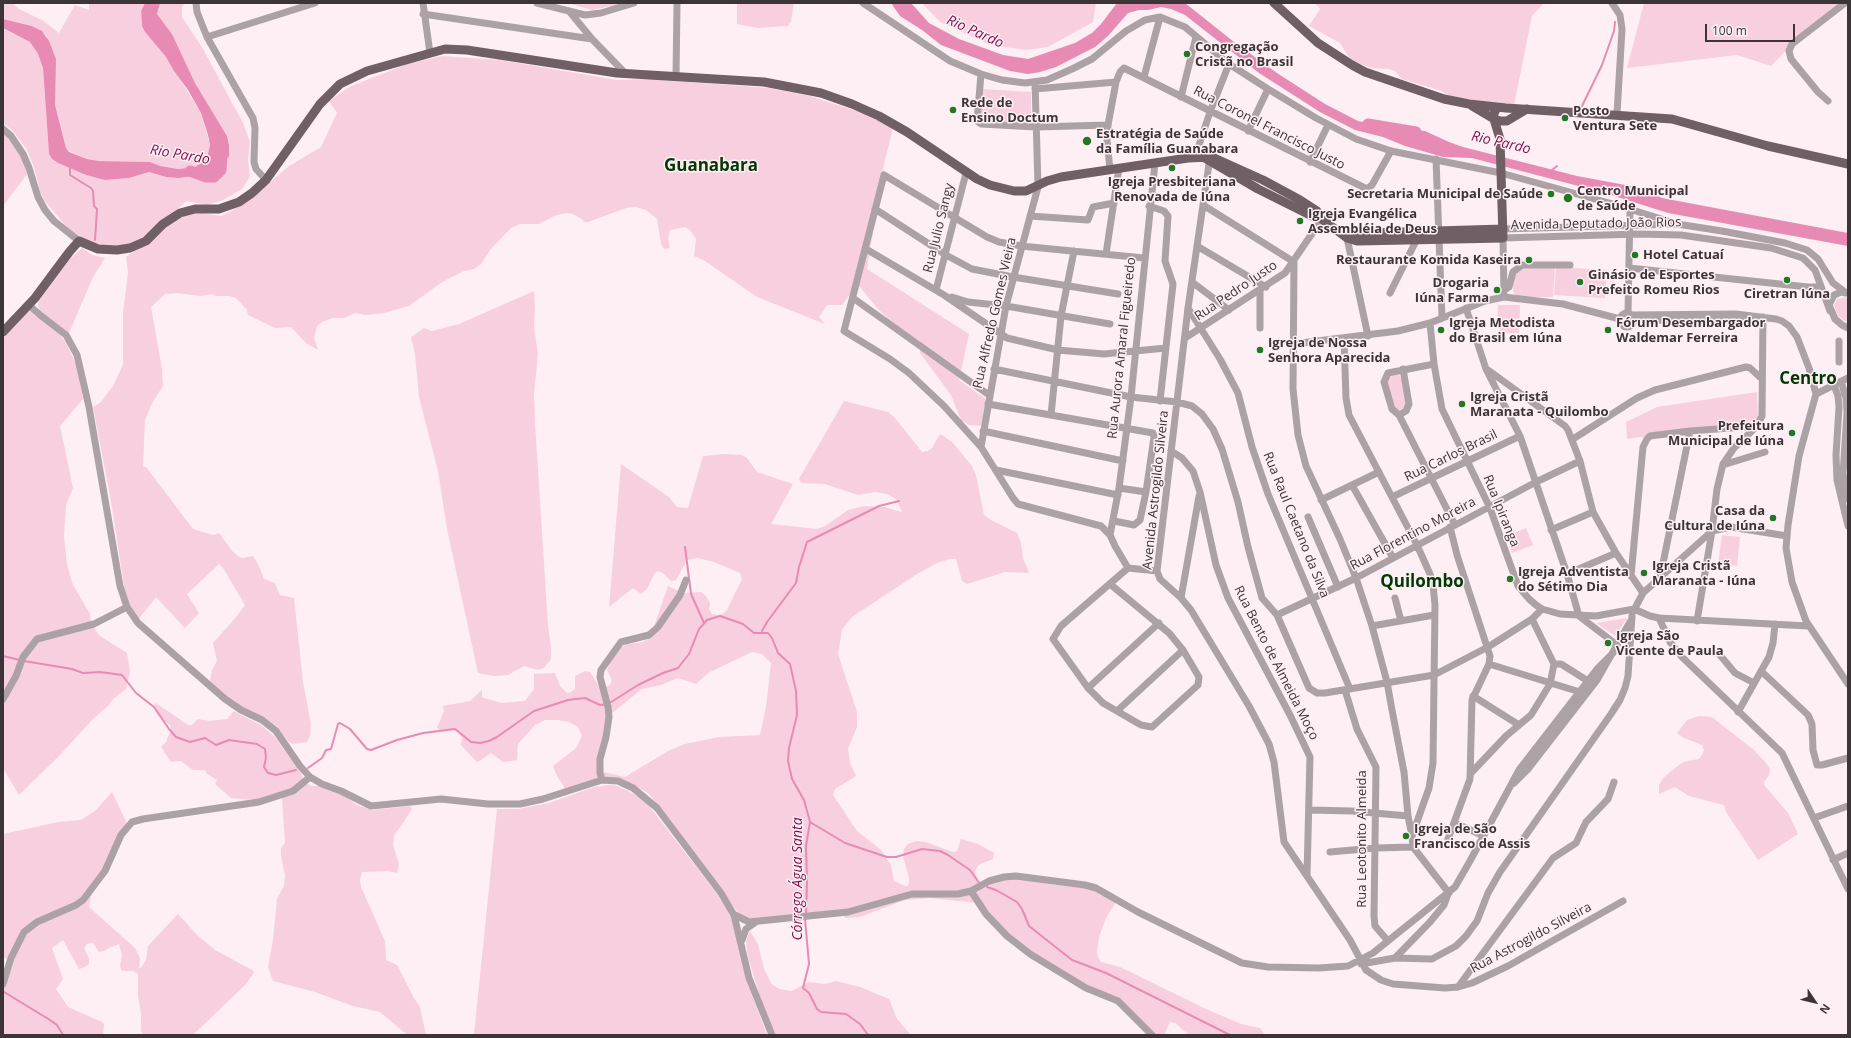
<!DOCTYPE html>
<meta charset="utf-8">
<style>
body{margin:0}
#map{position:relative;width:1851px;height:1038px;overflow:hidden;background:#fdeff4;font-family:"Open Sans",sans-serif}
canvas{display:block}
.frame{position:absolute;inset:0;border:4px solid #3d3437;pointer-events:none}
.north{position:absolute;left:1795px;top:982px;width:40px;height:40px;-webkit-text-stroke:3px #fdeff4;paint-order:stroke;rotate:125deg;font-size:11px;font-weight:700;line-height:16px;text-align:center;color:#3d3437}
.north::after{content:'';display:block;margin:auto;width:14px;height:18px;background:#3d3437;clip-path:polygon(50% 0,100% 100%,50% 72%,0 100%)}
.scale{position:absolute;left:1705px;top:24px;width:90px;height:18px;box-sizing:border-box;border:2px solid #3d3437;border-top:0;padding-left:5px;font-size:12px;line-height:14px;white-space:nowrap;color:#3d3437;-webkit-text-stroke:3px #fdeff4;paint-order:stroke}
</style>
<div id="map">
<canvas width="1851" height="1038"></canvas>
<div class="frame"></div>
<div class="north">N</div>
<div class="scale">100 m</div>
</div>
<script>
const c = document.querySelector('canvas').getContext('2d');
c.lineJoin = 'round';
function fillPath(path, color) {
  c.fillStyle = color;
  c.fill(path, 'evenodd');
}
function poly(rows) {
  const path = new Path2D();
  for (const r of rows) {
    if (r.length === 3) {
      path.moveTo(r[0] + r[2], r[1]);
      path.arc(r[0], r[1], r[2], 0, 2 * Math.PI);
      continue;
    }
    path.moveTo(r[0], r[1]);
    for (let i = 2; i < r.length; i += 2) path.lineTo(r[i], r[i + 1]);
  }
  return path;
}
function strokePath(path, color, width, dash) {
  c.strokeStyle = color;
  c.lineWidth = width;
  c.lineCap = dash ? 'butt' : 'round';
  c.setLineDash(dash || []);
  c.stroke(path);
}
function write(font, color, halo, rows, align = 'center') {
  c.font = font + ' "Open Sans",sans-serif';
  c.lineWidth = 3;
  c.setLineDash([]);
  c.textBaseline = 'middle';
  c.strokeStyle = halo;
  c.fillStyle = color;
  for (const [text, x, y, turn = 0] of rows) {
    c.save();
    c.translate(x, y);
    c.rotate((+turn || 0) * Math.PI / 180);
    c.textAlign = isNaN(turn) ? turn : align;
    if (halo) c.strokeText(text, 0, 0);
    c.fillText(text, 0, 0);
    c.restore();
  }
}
const green = poly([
 [3,3,12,3,19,9,42,20,59,33,75,5,89,10,89,3,145,3,141,11,142,26,145,32,166,57,201,113,210,145,208,154,203,162,195,167,178,169,160,166,150,162,99,161,87,159,69,151,66,148,55,105,55,92,47,36,40,30,32,26,3,19],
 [160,3,185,3,182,7,182,17,203,49,243,123,250,142,248,161,250,176,242,189,223,200,207,205,186,201,180,207,163,219,138,242,111,248,82,241,64,224,45,201,40,191,34,167,27,150,13,131,3,123,4,29,30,42,38,54,43,68,49,154,52,159,58,163,86,175,105,180,129,178,149,172,166,177,178,178,212,174,221,167,229,156,229,145,227,136,195,83,172,34,157,14],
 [567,3,590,4,626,3,592,10],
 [737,3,794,3,791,21,788,26,758,28,737,24],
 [922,3,1096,3,1093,22,1048,47,1026,50,990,45,940,22],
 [1315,3,1544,3,1532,16,1514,105,1454,98,1439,90,1402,79,1395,71,1389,69,1371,68,1355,62,1348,56,1340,43,1309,26,1320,9],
 [1644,3,1848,3,1790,46,1771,66,1737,55,1627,68],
 [442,56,500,60,617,80,648,79,769,88,806,95,838,105,865,114,893,128,884,164,867,269,969,334,959,380,987,400,983,426,969,425,961,420,951,395,920,353,920,341,899,328,878,309,860,287,854,289,842,305,827,305,819,317,825,324,757,297,705,261,694,256,696,239,690,230,685,227,670,230,668,238,670,248,664,249,661,244,657,219,646,210,636,207,626,208,588,222,584,222,582,219,573,214,566,213,554,216,539,224,520,224,511,228,490,250,481,264,474,269,464,271,442,282,409,306,384,313,365,315,355,313,344,318,333,318,322,322,317,326,314,338,318,350,306,343,291,327,275,328,248,315,247,310,236,298,229,296,216,296,212,294,201,296,178,293,165,294,151,307,162,369,163,386,152,403,145,420,143,467,146,467,193,529,213,535,219,533,233,552,238,556,242,558,253,556,259,566,264,579,275,583,280,595,294,598,303,682,311,725,310,735,307,742,293,744,288,741,280,731,251,714,214,688,210,680,212,670,217,661,213,643,237,616,245,605,223,568,219,564,187,594,199,613,185,628,156,597,137,621,126,599,111,501,93,407,101,402,113,386,123,365,123,313,128,272,126,257,130,254,142,246,170,221,191,214,203,213,221,216,233,210,248,201,289,166,321,147,337,113,329,101,349,87,407,64],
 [983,89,1031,92,1031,124,980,121],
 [3,133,12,142,23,161,27,174,3,206],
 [82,248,92,255,105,258,93,277,69,333,40,311,38,305,39,301,70,259],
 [1556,267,1607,270,1605,298,1554,295],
 [1521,268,1555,268,1553,297,1520,297,1515,295,1513,291,1513,277],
 [534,291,535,307,534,327,538,354,534,395,535,423,548,626,551,647,551,659,544,668,538,670,524,666,508,675,494,676,478,673,447,529,438,471,419,397,415,354,411,337,424,328,432,331,459,324],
 [1844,297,1848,298,1848,323,1838,316,1834,305,1837,299],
 [1498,305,1520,305,1519,333,1500,333,1500,325,1497,324],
 [30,308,34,315,60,335,66,343,77,366,83,399,60,426,73,488,66,505,64,536,67,565,73,585,90,614,91,624,100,636,127,653,130,672,126,689,113,699,109,705,92,720,59,756,19,795,3,768,3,329],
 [1395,375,1399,375,1402,379,1406,405,1404,408,1399,410,1396,409,1387,383,1388,378],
 [1757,392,1758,420,1627,439,1626,422,1657,407],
 [844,401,888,412,895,418,922,452,928,451,932,448,940,434,952,442,972,466,976,475,984,515,991,520,1017,533,1021,543,1023,558,1029,573,1005,572,967,584,962,581,956,559,950,559,937,563,917,574,852,617,842,630,838,654,857,712,857,727,848,749,850,763,856,776,835,789,833,795,857,831,881,850,891,865,894,881,907,887,909,883,909,878,903,856,904,849,908,844,917,841,926,842,953,852,957,851,961,839,978,844,994,853,993,859,978,865,975,872,979,886,1009,876,1056,885,1086,886,1116,902,1106,918,1099,937,1097,952,1098,957,1101,962,1120,967,1206,1009,1241,1024,1260,1028,1263,1032,1264,1035,1189,1035,1175,1023,1170,1022,1164,1035,1149,1035,1114,999,1083,984,1028,951,995,924,978,903,930,898,905,900,860,917,845,918,841,911,758,919,742,918,671,821,648,793,629,783,607,779,566,790,557,776,553,766,576,748,582,736,578,727,569,722,558,720,545,720,535,725,518,744,517,760,503,762,491,753,478,762,476,761,461,745,462,738,457,730,442,731,437,728,444,711,443,706,470,701,482,690,482,697,484,698,502,703,525,701,534,689,534,674,555,673,560,686,567,693,571,692,575,689,575,676,585,671,590,672,599,686,604,688,610,685,612,680,607,670,609,665,622,647,627,644,643,642,648,639,651,635,668,586,684,593,701,592,706,596,710,603,709,609,712,614,718,615,723,614,727,610,742,579,740,573,714,562,697,558,687,560,676,580,671,581,663,573,658,571,654,574,647,589,641,594,633,588,609,607,621,464,669,497,677,507,688,508,703,456,725,454,742,455,747,458,757,472,793,484,771,524,817,529,825,526,848,510,864,506,884,507,902,512,897,500,887,494,875,492,858,495,825,484,801,483,799,479],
 [752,652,762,654,771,663,766,707,760,735,719,737,685,744,668,751,625,777,599,771,612,713,642,689,661,685,678,678,696,684,708,673],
 [1526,528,1533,545,1512,553,1506,536],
 [1722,535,1740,537,1737,566,1718,564],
 [1627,618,1615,636,1596,623],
 [156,703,188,725,192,725,198,719,210,721,227,719,234,711,237,713,261,725,276,738,301,773,304,781,311,786,319,786,341,793,357,805,372,810,410,806,412,809,394,836,393,845,399,864,397,873,388,871,362,872,360,880,361,887,385,941,386,960,397,965,414,998,420,1007,426,1035,406,1034,380,1012,353,1006,315,992,273,981,268,967,273,940,277,899,284,886,285,875,281,856,281,848,285,843,282,797,255,800,231,798,215,784,217,780,207,774,205,770,193,770,181,761,171,762,161,747,166,742,171,729,170,725,158,715,155,711,154,706],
 [1699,716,1712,717,1717,721,1754,750,1766,763,1770,769,1769,775,1764,782,1765,786,1788,813,1798,834,1758,860,1726,812,1724,805,1689,796,1675,787,1659,794,1659,785,1663,778,1679,765,1686,761,1699,759,1702,755,1704,750,1702,745,1682,737,1677,733,1687,720],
 [610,785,618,786,634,794,646,802,718,895,732,918,745,976,767,1035,474,1035,497,809,518,809,549,803,594,787],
 [112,792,128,826,91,896,89,907,135,948,140,958,139,968,141,968,146,960,148,946,178,914,197,935,215,950,254,971,253,974,246,984,193,1035,143,1035,141,1030,141,1013,138,996,138,974,133,971,122,971,120,966,122,955,119,944,109,948,104,951,99,952,93,943,87,944,84,948,89,958,89,964,85,967,79,969,63,940,52,948,63,979,56,989,68,1007,102,1022,104,1024,103,1035,3,1035,3,987,10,960,3,957,3,834,58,822,81,820,95,811],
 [750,931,758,944,764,969,771,983,774,986,780,989,792,991,809,982,825,984,836,981,860,987,889,999,897,1019,911,1035,775,1035,761,1000,748,957,746,941]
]);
const water = poly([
 [145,3,160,3,157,14,172,34,195,83,227,136,229,145,229,156,221,167,212,174,178,178,166,177,149,172,129,178,105,180,86,175,58,163,52,159,49,154,43,68,38,54,30,42,3,28,3,19,32,26,42,31,49,41,56,59,55,105,66,148,69,152,87,159,99,161,150,162,160,166,178,169,195,167,203,162,208,154,210,145,208,135,201,113,188,90,174,71,166,57,145,32,142,26,141,11],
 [891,3,911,3,929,23,959,39,1003,55,1028,59,1075,43,1092,33,1101,24,1117,3,1185,3,1234,42,1277,73,1325,104,1358,121,1397,129,1425,131,1449,142,1463,147,1577,176,1636,187,1662,198,1848,233,1848,246,1668,213,1605,193,1472,158,1443,157,1405,146,1383,137,1355,130,1320,112,1259,73,1185,15,1171,9,1161,7,1148,10,1139,10,1128,13,1108,36,1095,47,1056,67,1040,72,1028,74,1010,71,941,45,922,30,900,16]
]);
const stream = poly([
 [1582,106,1602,65,1614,31,1615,22],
 [70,166,70,175,91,188,93,191,94,206,97,209,95,240],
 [1552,170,1557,166],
 [685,547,691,594,704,623],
 [762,631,767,622,796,583,799,567,807,542,879,506,899,501],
 [3,656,20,660],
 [24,661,72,669,83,673,100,672,122,675,136,693,154,707,169,729,176,737,190,742,205,738,216,745,229,740,257,744,265,749,266,758,264,767,268,773,276,775,296,770],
 [308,768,322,758,326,750,331,749,338,724,340,723,350,729,367,749,371,750,397,740,423,733,455,729,471,742,480,743,489,741,497,737,534,711,568,700,585,698,600,705,608,704,638,685,663,673,678,668,689,654,699,629,707,620,720,616,743,624,754,633,768,633,772,638,778,653,790,664,796,691,797,715,789,748,788,761,792,779,804,800,810,822,806,846,807,882,806,915],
 [810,822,845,843,887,857,896,857,922,849,940,851,948,855,970,870,980,884],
 [987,887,996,890,1017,902,1022,909,1029,926,1072,960,1106,973,1230,1035],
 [805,919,809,964,803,988,809,993,817,1009,821,1012,846,1014,860,1024,868,1035],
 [4,992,50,1020,57,1025,63,1035]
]);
const river = poly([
 [1368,124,1416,132],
 [190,171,206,177,214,177,221,170,222,153]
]);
const minor = poly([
 [196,3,197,12,207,37,253,118,255,128,254,162,256,169,266,180],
 [423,3,430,53],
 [537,3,585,15,601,13,634,3],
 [863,3,950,61,981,74,1002,80,1025,83,1047,80,1072,69,1092,59,1126,31,1145,20,1160,17,1185,27,1229,64,1268,89,1316,118,1356,139,1391,151,1501,173,1620,206,1677,224],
 [1612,3,1620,15,1622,29,1617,114],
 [569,11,592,39,626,74],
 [423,14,592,39],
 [207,37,315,3],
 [981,74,977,121,981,124,1036,127,1108,125],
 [676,77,677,3],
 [1144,77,1160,17],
 [1035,89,1116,82],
 [1181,97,1196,37],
 [1828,101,1818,92,1791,59,1789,51,1792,44,1845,3],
 [3,129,11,136,23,154,29,168,38,197,45,210,54,221,79,241],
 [1248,131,1268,89],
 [1195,157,1210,112,1229,64],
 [1210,157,1188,308,1157,571,1160,579,1181,598,1191,610,1249,706,1269,744,1274,762,1284,842,1350,940,1366,970,1381,980,1393,984,1445,988,1458,987,1472,983,1508,966,1623,901],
 [1436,159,1442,318],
 [1310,162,1328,125],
 [1110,170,1107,140,1108,125,1116,82,1120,72,1124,68,1367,189,1372,185,1391,151],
 [1203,205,1294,262,1293,389,1298,435,1306,466,1340,539,1356,578,1372,626,1387,682,1392,710,1404,772,1408,816,1412,836],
 [1149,206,1164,211,1168,216,1165,261,1173,284,1160,401],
 [875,209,946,255,972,269,1013,277,1118,294],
 [1030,216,1088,220,1093,207,1114,203],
 [1503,229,1677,224,1722,231,1785,243,1807,250,1818,259,1833,283,1845,292],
 [1347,238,1368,336],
 [1197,246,1266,287],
 [866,249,944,295,1007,338,1058,350,1104,354,1166,348],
 [1106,254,1119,168],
 [1144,258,1021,246,999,242,987,237,884,175,844,331,890,359,909,373,944,406,981,447,1013,498,1018,504,1101,526,1110,535,1115,546,1128,568,1157,571],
 [1629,268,1808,287,1821,287],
 [1192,282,1229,310],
 [936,290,966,173],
 [1504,290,1509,287,1513,272,1522,265,1570,265],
 [1390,293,1417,239],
 [1846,293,1841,292,1834,295,1829,305,1835,319,1842,325,1848,328],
 [952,297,968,302,1006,306,1110,324],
 [1504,297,1503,238,1638,234,1681,235,1771,248,1803,258,1815,270,1830,311],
 [853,298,989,395],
 [29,305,40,315,66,335,77,355,89,407,120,586,127,607,138,623,225,699,241,710,262,720,276,731,300,766,310,777,322,784,341,791,371,806,441,799,488,804,520,804,543,799,602,780,618,781,633,788,657,808,721,893,734,915,749,978,772,1035],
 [1188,308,1220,359,1238,393,1252,447,1268,494,1350,689],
 [1466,308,1486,369,1520,436,1567,574,1579,616,1617,645],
 [1628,313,1630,209],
 [1627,320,7],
 [1632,315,1736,314,1776,319,1782,321,1789,326,1797,337,1809,368,1816,394],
 [1633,321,1735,319,1745,317],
 [1430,323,1434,364,1442,409,1490,508,1518,586,1529,599,1536,605,1542,609,1560,614,1596,616,1634,609],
 [1260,328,1260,291],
 [1185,338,1285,273,1322,219],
 [1344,338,1346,398,1349,415,1417,545,1430,574,1433,585,1435,605,1433,763,1429,788,1412,836,1413,847,1449,893],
 [1293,344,1398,331,1430,323,1485,301,1504,297,1563,304,1620,319],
 [1839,362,1839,341],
 [1434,364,1388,373,1384,382,1392,409,1399,415,1455,525],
 [994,369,1131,397,1177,402,1192,406,1202,414,1213,429,1222,449,1238,502,1248,547,1262,598,1277,615,1309,688,1317,693,1325,693,1434,675,1488,647,1532,619,1542,609],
 [1488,370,1565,426,1568,430,1580,461,1593,512,1616,553,1643,593],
 [1841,381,1846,398,1847,413,1843,474,1848,499],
 [1834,385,1838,396,1839,407,1836,455,1837,480,1848,526],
 [1816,394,1799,456,1788,525,1786,548,1792,582,1806,621,1848,684],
 [1816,394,1848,378],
 [988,404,1153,433,1154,437,1146,492,1140,520,1134,525,1114,521],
 [1051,415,1061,316,1074,251],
 [1399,415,1406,411,1409,404,1403,369],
 [983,431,1123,461],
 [1573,439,1637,398,1655,390,1746,367,1750,368,1762,379],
 [981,447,1006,306,1038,187,1035,82],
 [1171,451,1182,458,1193,471,1200,492,1216,565,1228,598,1290,715,1310,757,1307,875],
 [1723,464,1726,464,1765,452],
 [996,470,1118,495],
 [1352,485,1393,558],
 [1119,488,1146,492],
 [1392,497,1520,436],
 [1321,500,1379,472],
 [1308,517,1338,587],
 [1551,530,1593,512],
 [1110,535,1119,488,1131,397,1155,163],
 [1567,574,1616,553],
 [1631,576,1643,447,1647,439,1650,436,1690,431,1757,426],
 [1660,578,1690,431],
 [1110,584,1169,633,1183,650,1199,677,1198,685,1152,727,1141,725,1103,703,1088,688,1053,639,1061,626,1128,568],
 [1181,598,1199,496],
 [1395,598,1401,621],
 [1634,609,1650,616,1659,618,1808,626],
 [1633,612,1643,593,1712,531,1731,527,1787,536],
 [1277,615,1356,578,1536,482,1580,461],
 [1659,618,1670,642,1682,657,1782,753,1848,889],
 [1697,621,1712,531,1717,489,1723,464,1734,448,1757,426,1762,416,1763,317],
 [1372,626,1434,615],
 [1719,654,1735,673,1754,683],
 [1489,664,1580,692],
 [1554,664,1561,664,1588,681],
 [1761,671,1808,715,1812,724,1813,750,1817,765,1822,765,1848,758],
 [1088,688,1159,623],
 [1345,690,1357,729,1376,767,1374,916,1375,926,1388,941],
 [1473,696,1519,725],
 [3,699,16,676,23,657,37,639,94,624,127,607],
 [1117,711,1183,650],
 [1738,712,1769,657,1773,643,1775,624],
 [1471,773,1506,736,1531,715,1550,684,1554,664,1532,619],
 [602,780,600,773,600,759,606,737,609,717,608,707,600,677,601,670,621,642,649,635,658,627,680,595,686,580],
 [1514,783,1528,769,1597,680,1630,622],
 [1309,810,1352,811,1408,816],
 [1814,818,1848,806],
 [1455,823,1484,836],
 [1448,839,1470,779,1472,700,1489,664,1490,656,1457,555,1450,527],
 [1330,852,1375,848,1413,847],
 [1833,860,1848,853],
 [971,891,986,914,1007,936,1030,954,1086,988,1118,1001,1152,1035],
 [735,915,749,922,848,912,912,894,958,894,971,891,989,881,1004,877,1016,876,1085,885,1096,888,1138,912,1242,963,1268,967,1319,968,1348,966,1373,953,1455,887,1470,861,1519,770,1598,668,1613,653],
 [742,940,746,929,756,922],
 [1395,958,1430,922,1444,905,1448,894],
 [1361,964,1395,958,1432,959,1456,946,1466,936,1477,921,1488,893,1500,872,1611,714,1620,700,1625,688,1628,676,1632,616],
 [3,984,11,958,24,932,37,922,76,905,83,900,105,871,121,835,132,822,143,819,259,802,293,791,310,777],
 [1458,987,1553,858,1576,843,1586,822,1608,799,1614,782]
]);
const major = poly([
 [1274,3,1318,43,1352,65,1365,72,1444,99,1469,104,1506,108,1672,119,1768,146,1848,164],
 [1472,106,1494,119,1500,121,1507,121,1527,109],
 [1205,158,1258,189,1314,217,1319,217],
 [1351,239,1360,234,1369,233,1503,229],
 [3,332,35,298,70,251,79,241,98,249,117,250,130,248,146,241,163,224,180,213,195,209,219,209,239,202,252,193,266,180,320,104,340,84,367,71,445,49,467,50,617,73,764,82,821,93,852,104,879,116,907,132,977,179,990,185,1014,191,1026,191,1047,181,1061,177,1188,158,1212,157,1263,180,1300,200,1317,211,1319,217,1347,238,1357,241,1503,238,1500,139,1493,116,1497,107]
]);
const markers = [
 [1187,54,4,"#247722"],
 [953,110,4,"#247722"],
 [1565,118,4,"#247722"],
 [1087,141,5,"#247722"],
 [1172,168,4,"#247722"],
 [1551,194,4,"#247722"],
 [1568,198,5,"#247722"],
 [1300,221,4,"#247722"],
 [1635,255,4,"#247722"],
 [1529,260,4,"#247722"],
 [1787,280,4,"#247722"],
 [1580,282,4,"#247722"],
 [1497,290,4,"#247722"],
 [1441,330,4,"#247722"],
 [1608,330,4,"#247722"],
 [1260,350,4,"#247722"],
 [1462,404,4,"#247722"],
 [1792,433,4,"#247722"],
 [1773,518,4,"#247722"],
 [1644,573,4,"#247722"],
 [1510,579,4,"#247722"],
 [1608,643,4,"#247722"],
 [1406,836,4,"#247722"]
];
const poiNames = [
 ["Congregação",1195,47],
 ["Cristã no Brasil",1195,62],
 ["Rede de",961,103],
 ["Ensino Doctum",961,118],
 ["Posto",1573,111],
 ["Ventura Sete",1573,126],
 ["Estratégia de Saúde",1096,134],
 ["da Família Guanabara",1096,149],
 ["Igreja Presbiteriana",1172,182,"center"],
 ["Renovada de Iúna",1172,197,"center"],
 ["Centro Municipal",1577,191],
 ["de Saúde",1577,206],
 ["Secretaria Municipal de Saúde",1543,194,"right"],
 ["Igreja Evangélica",1308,214],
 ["Assembléia de Deus",1308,229],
 ["Hotel Catuaí",1643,255],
 ["Restaurante Komida Kaseira",1521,260,"right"],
 ["Ginásio de Esportes",1588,275],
 ["Prefeito Romeu Rios",1588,290],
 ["Drogaria",1489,283,"right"],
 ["Iúna Farma",1489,298,"right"],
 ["Ciretran Iúna",1787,294,"center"],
 ["Igreja Metodista",1449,323],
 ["do Brasil em Iúna",1449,338],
 ["Fórum Desembargador",1616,323],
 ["Waldemar Ferreira",1616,338],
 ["Igreja de Nossa",1268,343],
 ["Senhora Aparecida",1268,358],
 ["Igreja Cristã",1470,397],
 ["Maranata - Quilombo",1470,412],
 ["Prefeitura",1784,426,"right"],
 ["Municipal de Iúna",1784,441,"right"],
 ["Casa da",1765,511,"right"],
 ["Cultura de Iúna",1765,526,"right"],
 ["Igreja Cristã",1652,566],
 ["Maranata - Iúna",1652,581],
 ["Igreja Adventista",1518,572],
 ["do Sétimo Dia",1518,587],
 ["Igreja São",1616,636],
 ["Vicente de Paula",1616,651],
 ["Igreja de São",1414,829],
 ["Francisco de Assis",1414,844]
];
const streetNames = [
 ["Rua Coronel Francisco Justo",1269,128,27],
 ["Avenida Deputado João Rios",1596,224,-1],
 ["Rua Julio Sangy",939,228,-76],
 ["Rua Pedro Justo",1236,291,-34],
 ["Rua Alfredo Gomes Vieira",995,313,-77],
 ["Rua Aurora Amaral Figueiredo",1122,348,-84],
 ["Rua Carlos Brasil",1451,456,-26],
 ["Avenida Astrogildo Silveira",1156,490,-84],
 ["Rua Ipiranga",1501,511,68],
 ["Rua Raul Caetano da Silva",1296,525,68],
 ["Rua Florentino Moreira",1413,534,-28],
 ["Rua Bento de Almeida Moço",1276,663,63],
 ["Rua Leotonito Almeida",1362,839,-90],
 ["Rua Astrogildo Silveira",1531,938,-28]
];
const waterNames = [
 ["Rio Pardo",975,32,24],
 ["Rio Pardo",1501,143,13],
 ["Rio Pardo",180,155,10],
 ["Córrego Água Santa",798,879,-90]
];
const districtNames = [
 ["Guanabara",711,166],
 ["Centro",1808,379],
 ["Quilombo",1422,582]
];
fillPath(green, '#f8cfdf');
fillPath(water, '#e88bb4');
strokePath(stream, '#e88bb4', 2);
strokePath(river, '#e88bb4', 11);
strokePath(minor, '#aca2a6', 7);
strokePath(major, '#706066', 9);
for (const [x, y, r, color] of markers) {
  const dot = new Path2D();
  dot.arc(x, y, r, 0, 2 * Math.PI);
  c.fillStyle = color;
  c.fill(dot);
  strokePath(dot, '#fdeff4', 1.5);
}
write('bold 13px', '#3d3437', '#fdeff4', poiNames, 'left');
write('13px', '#3d3437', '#fdeff4', streetNames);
write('italic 14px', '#7d0e4d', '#fdeff4', waterNames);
write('bold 17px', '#003800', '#fdeff4', districtNames);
</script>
